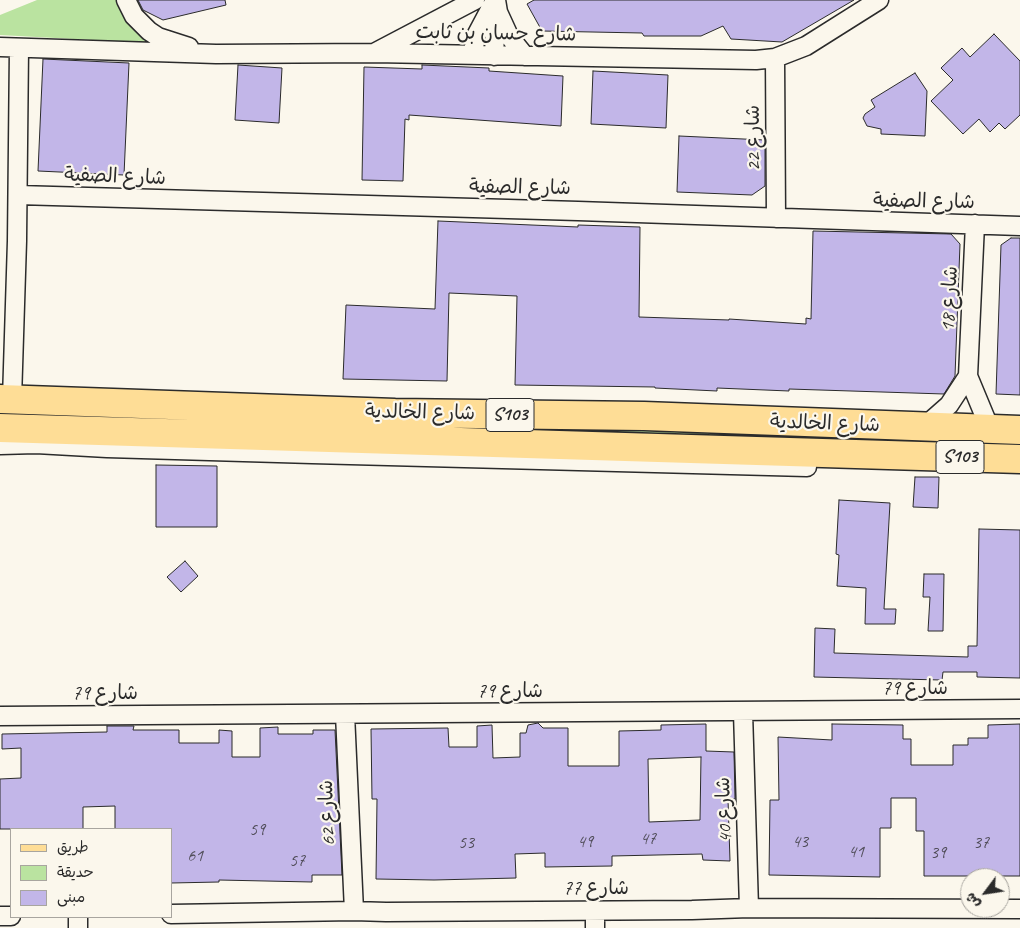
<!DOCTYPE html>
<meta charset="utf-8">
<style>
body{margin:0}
#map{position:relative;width:1020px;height:928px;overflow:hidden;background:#fbf7ec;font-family:Caveat,"Playpen Sans Arabic",sans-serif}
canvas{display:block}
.legend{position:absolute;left:10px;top:828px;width:162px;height:90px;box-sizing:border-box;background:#fbf7ec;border:1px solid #a8a59f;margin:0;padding:6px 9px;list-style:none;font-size:15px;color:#2b2b2b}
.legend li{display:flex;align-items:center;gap:10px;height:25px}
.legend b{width:25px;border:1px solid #a8a59f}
.north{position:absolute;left:960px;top:868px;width:50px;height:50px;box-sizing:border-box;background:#fbf7ec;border:1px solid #a8a59f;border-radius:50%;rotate:239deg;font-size:14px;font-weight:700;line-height:20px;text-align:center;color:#2b2b2b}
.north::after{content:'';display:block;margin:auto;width:18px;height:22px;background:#2b2b2b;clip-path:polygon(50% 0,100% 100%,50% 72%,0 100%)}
</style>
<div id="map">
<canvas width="1020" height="928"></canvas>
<ul class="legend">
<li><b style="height:6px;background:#fedd96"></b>طريق</li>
<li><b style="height:14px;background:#bae3a0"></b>حديقة</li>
<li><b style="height:14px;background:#c2b6e8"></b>مبنى</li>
</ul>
<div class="north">ش</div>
</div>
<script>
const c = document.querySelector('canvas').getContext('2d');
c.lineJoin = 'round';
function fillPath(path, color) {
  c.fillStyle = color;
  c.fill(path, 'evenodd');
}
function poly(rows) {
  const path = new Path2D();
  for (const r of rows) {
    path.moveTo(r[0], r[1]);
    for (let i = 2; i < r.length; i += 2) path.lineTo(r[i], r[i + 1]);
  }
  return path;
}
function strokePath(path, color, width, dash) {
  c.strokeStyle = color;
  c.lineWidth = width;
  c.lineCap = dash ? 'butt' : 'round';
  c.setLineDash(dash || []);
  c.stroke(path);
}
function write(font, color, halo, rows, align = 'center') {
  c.font = font + ' Caveat,"Playpen Sans Arabic",sans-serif';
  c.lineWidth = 4.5;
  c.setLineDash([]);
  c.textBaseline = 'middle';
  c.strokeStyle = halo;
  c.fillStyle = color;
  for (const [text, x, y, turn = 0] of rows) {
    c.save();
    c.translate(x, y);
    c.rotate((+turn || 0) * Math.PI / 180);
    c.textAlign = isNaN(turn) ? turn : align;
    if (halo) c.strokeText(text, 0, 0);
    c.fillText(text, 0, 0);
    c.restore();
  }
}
const green = poly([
 [37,0,118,0,120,10,129,23,147,43,0,35,0,15],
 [512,423,813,433,813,443,512,433],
 [819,433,962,437,962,447,819,442]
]);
const building = poly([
 [138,0,225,0,226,5,163,20,143,10,138,0],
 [534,0,854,0,782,42,731,39,723,26,701,36,644,36,642,33,542,31,527,4,534,0],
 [994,34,1020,61,1020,115,1005,129,999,123,990,132,979,119,963,134,931,101,953,80,941,68,962,48,970,57,994,34],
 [43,59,129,63,124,175,38,171,43,59],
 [238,65,282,68,279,123,235,120,238,65],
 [422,65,489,68,489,71,563,76,561,126,409,115,409,120,405,119,403,181,362,180,364,67,422,69,422,65],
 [593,71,668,75,666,128,591,124,593,71],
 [915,73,927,91,925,136,881,134,881,129,867,126,863,118,865,114,875,107,871,100,915,73],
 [679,136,765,140,765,186,752,195,677,192,679,136],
 [438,221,578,227,578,225,640,227,639,317,729,320,729,319,806,324,806,318,811,319,813,231,951,234,960,244,955,376,944,394,789,389,789,391,717,388,717,391,655,388,655,387,515,385,517,296,449,293,447,381,343,379,346,305,435,309,438,221],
 [1011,238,1020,238,1020,395,996,394,1001,245,1011,238],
 [156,465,217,466,217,527,156,527,156,465],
 [915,477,939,477,938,508,913,507,915,477],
 [839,500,890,503,884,609,896,609,895,624,865,624,866,588,837,586,839,555,836,554,839,500],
 [979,529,1020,530,1020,678,977,677,977,672,943,672,942,680,814,677,815,628,835,629,834,653,968,657,968,646,977,646,979,529],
 [185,561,198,576,181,592,167,577,185,561],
 [924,574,944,574,943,631,928,631,930,597,923,597,924,574],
 [538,723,543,728,568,728,568,766,619,766,619,731,661,730,661,725,706,724,706,751,734,752,735,799,728,799,730,861,703,860,702,854,612,856,612,866,545,867,545,853,515,854,516,878,434,880,376,879,377,799,372,799,371,729,448,728,449,747,477,747,477,726,492,725,493,758,520,757,520,733,526,733,528,725,538,723],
 [701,757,700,820,649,822,648,759,701,757],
 [832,724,903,725,903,739,911,739,911,765,953,765,953,745,968,745,968,738,988,738,988,725,1020,724,1020,876,924,876,924,831,916,831,916,798,891,798,891,828,880,828,880,877,769,875,770,800,779,800,778,737,832,740,832,724],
 [107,726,134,726,133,730,179,730,179,743,219,743,219,730,232,731,232,757,260,757,260,728,278,727,278,734,313,734,313,730,335,730,342,875,312,875,312,882,219,880,219,882,171,883,171,829,115,829,115,806,83,807,83,829,0,829,0,779,21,778,21,748,2,749,2,734,107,732,107,726]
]);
const street = poly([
 [126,0,134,16,149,31,158,37,189,47],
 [496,0,498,12,509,36,525,56],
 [0,47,216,54,374,53,756,60,775,58,806,46,879,0],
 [376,52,475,0],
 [472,55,477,34,495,0],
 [494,56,496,14],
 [775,58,776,218],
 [18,195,578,211,1020,226],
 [975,224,968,376,990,429],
 [12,399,17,241,19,48],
 [924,427,949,405,968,376],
 [0,445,36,444,107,448,312,454,807,467],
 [743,712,749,908],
 [345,714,354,911],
 [0,716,1020,709],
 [595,910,595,928],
 [171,914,354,911,386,912,692,910,749,908,1020,909],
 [0,916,11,916],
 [78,917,78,928]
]);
const primary = poly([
 [0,399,395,413,644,416,1020,430],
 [0,428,1020,459]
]);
const numberNames = [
 ["59",257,830],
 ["47",648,839],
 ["49",585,842],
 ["43",800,842],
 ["53",466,843],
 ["37",981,843],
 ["41",856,852],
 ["39",938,853],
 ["61",195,856],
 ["57",297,861]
];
const shields = [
 [510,415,48],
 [960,457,48]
];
const shieldNames = [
 ["S103",510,415],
 ["S103",960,457]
];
const streetNames = [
 ["شارع حسان بن ثابت",496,34,1],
 ["شارع 22",754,138,-91],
 ["شارع الصفية",115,177,2],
 ["شارع الصفية",520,188,1],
 ["شارع الصفية",924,202,1],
 ["شارع 18",950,299,-87],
 ["شارع الخالدية",420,413,1],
 ["شارع الخالدية",825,424,2],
 ["شارع 79",915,689],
 ["شارع 79",510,692],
 ["شارع 79",105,694],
 ["شارع 40",725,810,-92],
 ["شارع 62",328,813,-92],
 ["شارع 77",596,889]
];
fillPath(green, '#bae3a0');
fillPath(building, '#c2b6e8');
strokePath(building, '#2b2b2b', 1);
strokePath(street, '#2b2b2b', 21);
strokePath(primary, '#2b2b2b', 31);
strokePath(street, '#fbf7ec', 18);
strokePath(primary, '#fedd96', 28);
write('18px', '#514e5a', null, numberNames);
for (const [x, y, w] of shields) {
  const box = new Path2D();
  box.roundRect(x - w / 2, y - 16.5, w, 33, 4);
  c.fillStyle = '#fbf7ec';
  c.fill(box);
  strokePath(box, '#2b2b2b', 1);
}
write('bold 19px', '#2b2b2b', null, shieldNames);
write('20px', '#2b2b2b', '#fbf7ec', streetNames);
</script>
